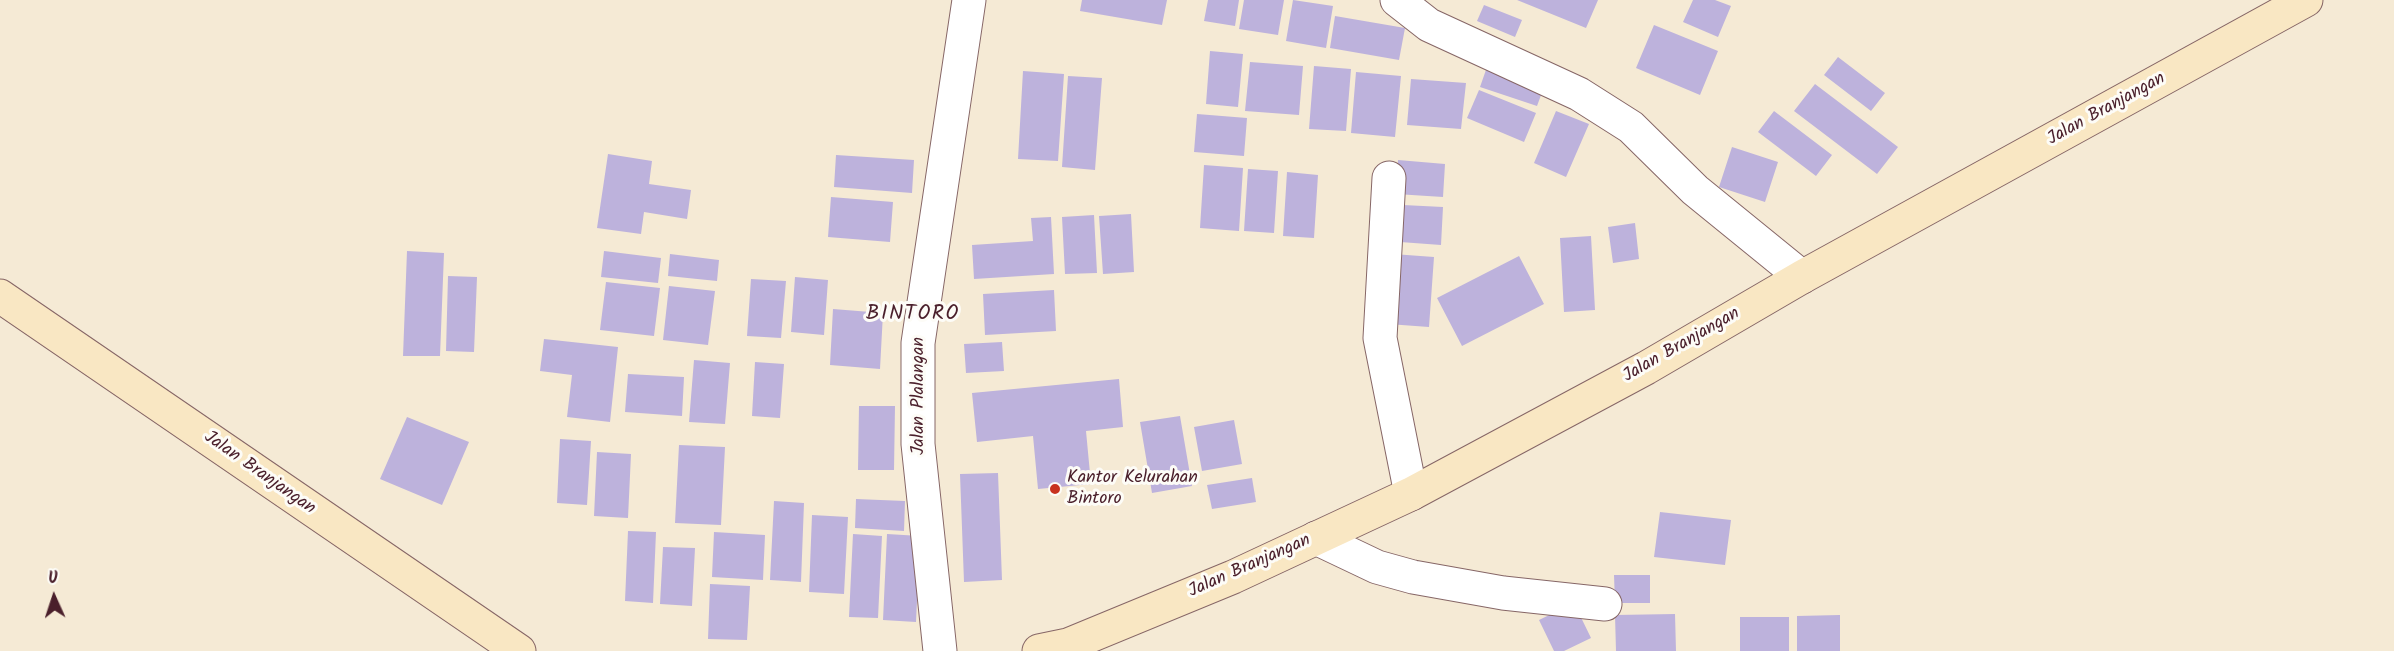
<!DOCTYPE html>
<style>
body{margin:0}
#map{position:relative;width:2394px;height:651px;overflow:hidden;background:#f5ead5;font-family:Kalam,sans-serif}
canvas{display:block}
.north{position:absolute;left:24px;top:567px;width:60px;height:60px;-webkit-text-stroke:4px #fdfcf7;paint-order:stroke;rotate:357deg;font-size:16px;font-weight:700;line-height:24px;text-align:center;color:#4a1f2b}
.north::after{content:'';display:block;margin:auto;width:21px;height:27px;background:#4a1f2b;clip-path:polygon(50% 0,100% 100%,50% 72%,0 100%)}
</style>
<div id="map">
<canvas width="2394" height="651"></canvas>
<div class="north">U</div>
</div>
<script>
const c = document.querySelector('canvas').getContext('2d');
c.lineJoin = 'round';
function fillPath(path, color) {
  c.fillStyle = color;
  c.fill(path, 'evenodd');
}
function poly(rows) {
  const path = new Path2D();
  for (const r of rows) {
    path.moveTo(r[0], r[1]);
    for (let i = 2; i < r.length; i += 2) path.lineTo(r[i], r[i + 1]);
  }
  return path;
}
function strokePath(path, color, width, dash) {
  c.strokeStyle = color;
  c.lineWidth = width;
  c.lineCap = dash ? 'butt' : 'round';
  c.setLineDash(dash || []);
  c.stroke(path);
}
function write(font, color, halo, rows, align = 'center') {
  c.font = font + ' Kalam,sans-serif';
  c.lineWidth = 6;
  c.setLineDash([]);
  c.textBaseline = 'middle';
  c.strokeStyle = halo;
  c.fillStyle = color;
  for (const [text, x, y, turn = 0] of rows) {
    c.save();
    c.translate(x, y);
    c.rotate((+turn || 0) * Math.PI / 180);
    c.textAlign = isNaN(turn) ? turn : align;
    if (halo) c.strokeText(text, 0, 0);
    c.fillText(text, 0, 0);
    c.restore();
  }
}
const building = poly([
 [1082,0,1167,0,1162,25,1080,11],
 [1208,0,1239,0,1235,26,1204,21],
 [1244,0,1284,0,1278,35,1239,29],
 [1293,0,1333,6,1326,48,1286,41],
 [1517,0,1598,0,1586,28],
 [1693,0,1715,0,1731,6,1718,37,1683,22],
 [1484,5,1522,20,1515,37,1477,21],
 [1335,16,1405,28,1399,60,1330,48],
 [1654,25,1718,51,1700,95,1636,68],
 [1210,51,1243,54,1238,107,1206,104],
 [1838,57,1885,93,1871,111,1824,75],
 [1250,62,1303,66,1299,115,1245,111],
 [1314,66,1351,69,1346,131,1309,129],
 [1487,67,1544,87,1537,106,1480,87],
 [1023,71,1064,74,1058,161,1018,159],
 [1356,72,1401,76,1395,137,1351,133],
 [1068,76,1102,78,1095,170,1062,167],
 [1411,79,1466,83,1461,129,1407,125],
 [1815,84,1898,147,1877,174,1794,111],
 [1479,90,1536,113,1524,142,1467,118],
 [1556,111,1589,124,1566,177,1534,163],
 [1774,111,1832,155,1816,176,1758,132],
 [1197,114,1247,118,1244,156,1194,152],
 [1732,147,1778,162,1765,202,1719,187],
 [608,154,652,161,649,184,691,190,687,219,644,212,641,234,597,228],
 [836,155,914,160,912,193,834,187],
 [1398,160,1445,164,1443,197,1396,194],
 [1204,165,1243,168,1239,231,1200,228],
 [1248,169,1278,171,1274,233,1244,231],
 [1287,172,1318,175,1314,238,1283,236],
 [831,197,893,202,890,242,828,237],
 [1403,205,1443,207,1441,245,1400,242],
 [1131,214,1134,272,1103,274,1099,216],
 [1094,215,1097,273,1065,274,1062,217],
 [1051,217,1054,274,974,279,972,245,1033,241,1031,218],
 [1635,223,1639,259,1613,263,1608,227],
 [1591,236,1595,310,1564,312,1560,238],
 [407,251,444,253,440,356,403,356],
 [604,251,661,258,658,283,601,277],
 [670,254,719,260,717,281,668,276],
 [1393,254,1434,257,1429,327,1388,324],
 [1519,256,1544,304,1462,346,1437,298],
 [448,276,477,277,474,352,446,351],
 [795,277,828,280,824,335,791,332],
 [751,279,786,281,781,338,747,336],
 [606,282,660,288,654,336,600,330],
 [669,286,715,291,708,345,663,340],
 [1054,290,1056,331,985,335,983,294],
 [833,309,883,313,880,369,830,365],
 [544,339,618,347,610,422,567,417,572,375,540,371],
 [1002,342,1004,371,966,373,964,344],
 [694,360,730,363,725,424,689,422],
 [755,362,784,364,780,418,752,416],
 [628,374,684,377,682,416,625,412],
 [1119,379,1123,427,1086,431,1091,484,1038,489,1033,436,977,442,972,393],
 [859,406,895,406,894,470,858,470],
 [1180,416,1192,486,1152,493,1140,422],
 [407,417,469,442,442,505,380,479],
 [1234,420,1242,464,1202,471,1194,427],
 [560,439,591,441,587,505,557,503],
 [679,445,725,447,721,525,675,523],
 [597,452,631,454,628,518,594,516],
 [998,473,1002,580,964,582,960,474],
 [1252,478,1256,502,1212,509,1207,485],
 [856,499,905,501,904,531,855,528],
 [774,501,804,503,801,582,770,580],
 [1660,512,1731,520,1725,565,1654,557],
 [812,515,848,517,844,594,809,592],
 [628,531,656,532,653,603,625,601],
 [714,532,765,535,763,580,712,577],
 [853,534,882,536,878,618,849,617],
 [887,534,920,536,916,622,883,620],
 [663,547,695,548,692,606,660,604],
 [1614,575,1650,575,1650,603,1615,603],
 [710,584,750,586,747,640,708,639],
 [1574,603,1591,638,1564,651,1554,651,1539,620],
 [1675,614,1676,651,1616,651,1615,615],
 [1840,615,1840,651,1797,651,1797,616],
 [1740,617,1789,617,1789,651,1740,651]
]);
const minor = poly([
 [1397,0,1429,25,1579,94,1631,127,1695,190,1802,277],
 [1389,178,1380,338,1411,494],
 [1316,538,1377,567,1413,577,1503,593,1605,604],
 [940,651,918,444,918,343,969,0]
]);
const secondary = poly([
 [0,296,519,651],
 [1039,651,1068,645,1233,577,1411,494,1646,368,1802,277,2306,0]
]);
const markers = [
 [1055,489,6,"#c8321e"]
];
const streetNames = [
 ["Jalan Branjangan",2107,110,-29],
 ["Jalan Branjangan",1682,346,-30],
 ["Jalan Plalangan",920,396,-90],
 ["Jalan Branjangan",259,474,35],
 ["Jalan Branjangan",1250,567,-24]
];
const poiNames = [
 ["Kantor Kelurahan",1067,479],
 ["Bintoro",1067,500]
];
const quarterNames = [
 ["BINTORO",913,315]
];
fillPath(building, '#bdb2dc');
strokePath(minor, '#866666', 35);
strokePath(secondary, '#866666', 35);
strokePath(minor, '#fff', 33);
strokePath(secondary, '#f9e7c3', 33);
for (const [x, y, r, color] of markers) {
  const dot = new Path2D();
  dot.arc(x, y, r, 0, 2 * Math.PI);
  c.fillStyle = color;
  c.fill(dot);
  strokePath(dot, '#fdfcf7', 2);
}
write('18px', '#4a1f2b', '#fdfcf7', streetNames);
write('18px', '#4a1f2b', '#fdfcf7', poiNames, 'left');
c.letterSpacing = '1.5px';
write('21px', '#4a1f2b', '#fdfcf7', quarterNames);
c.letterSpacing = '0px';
</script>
